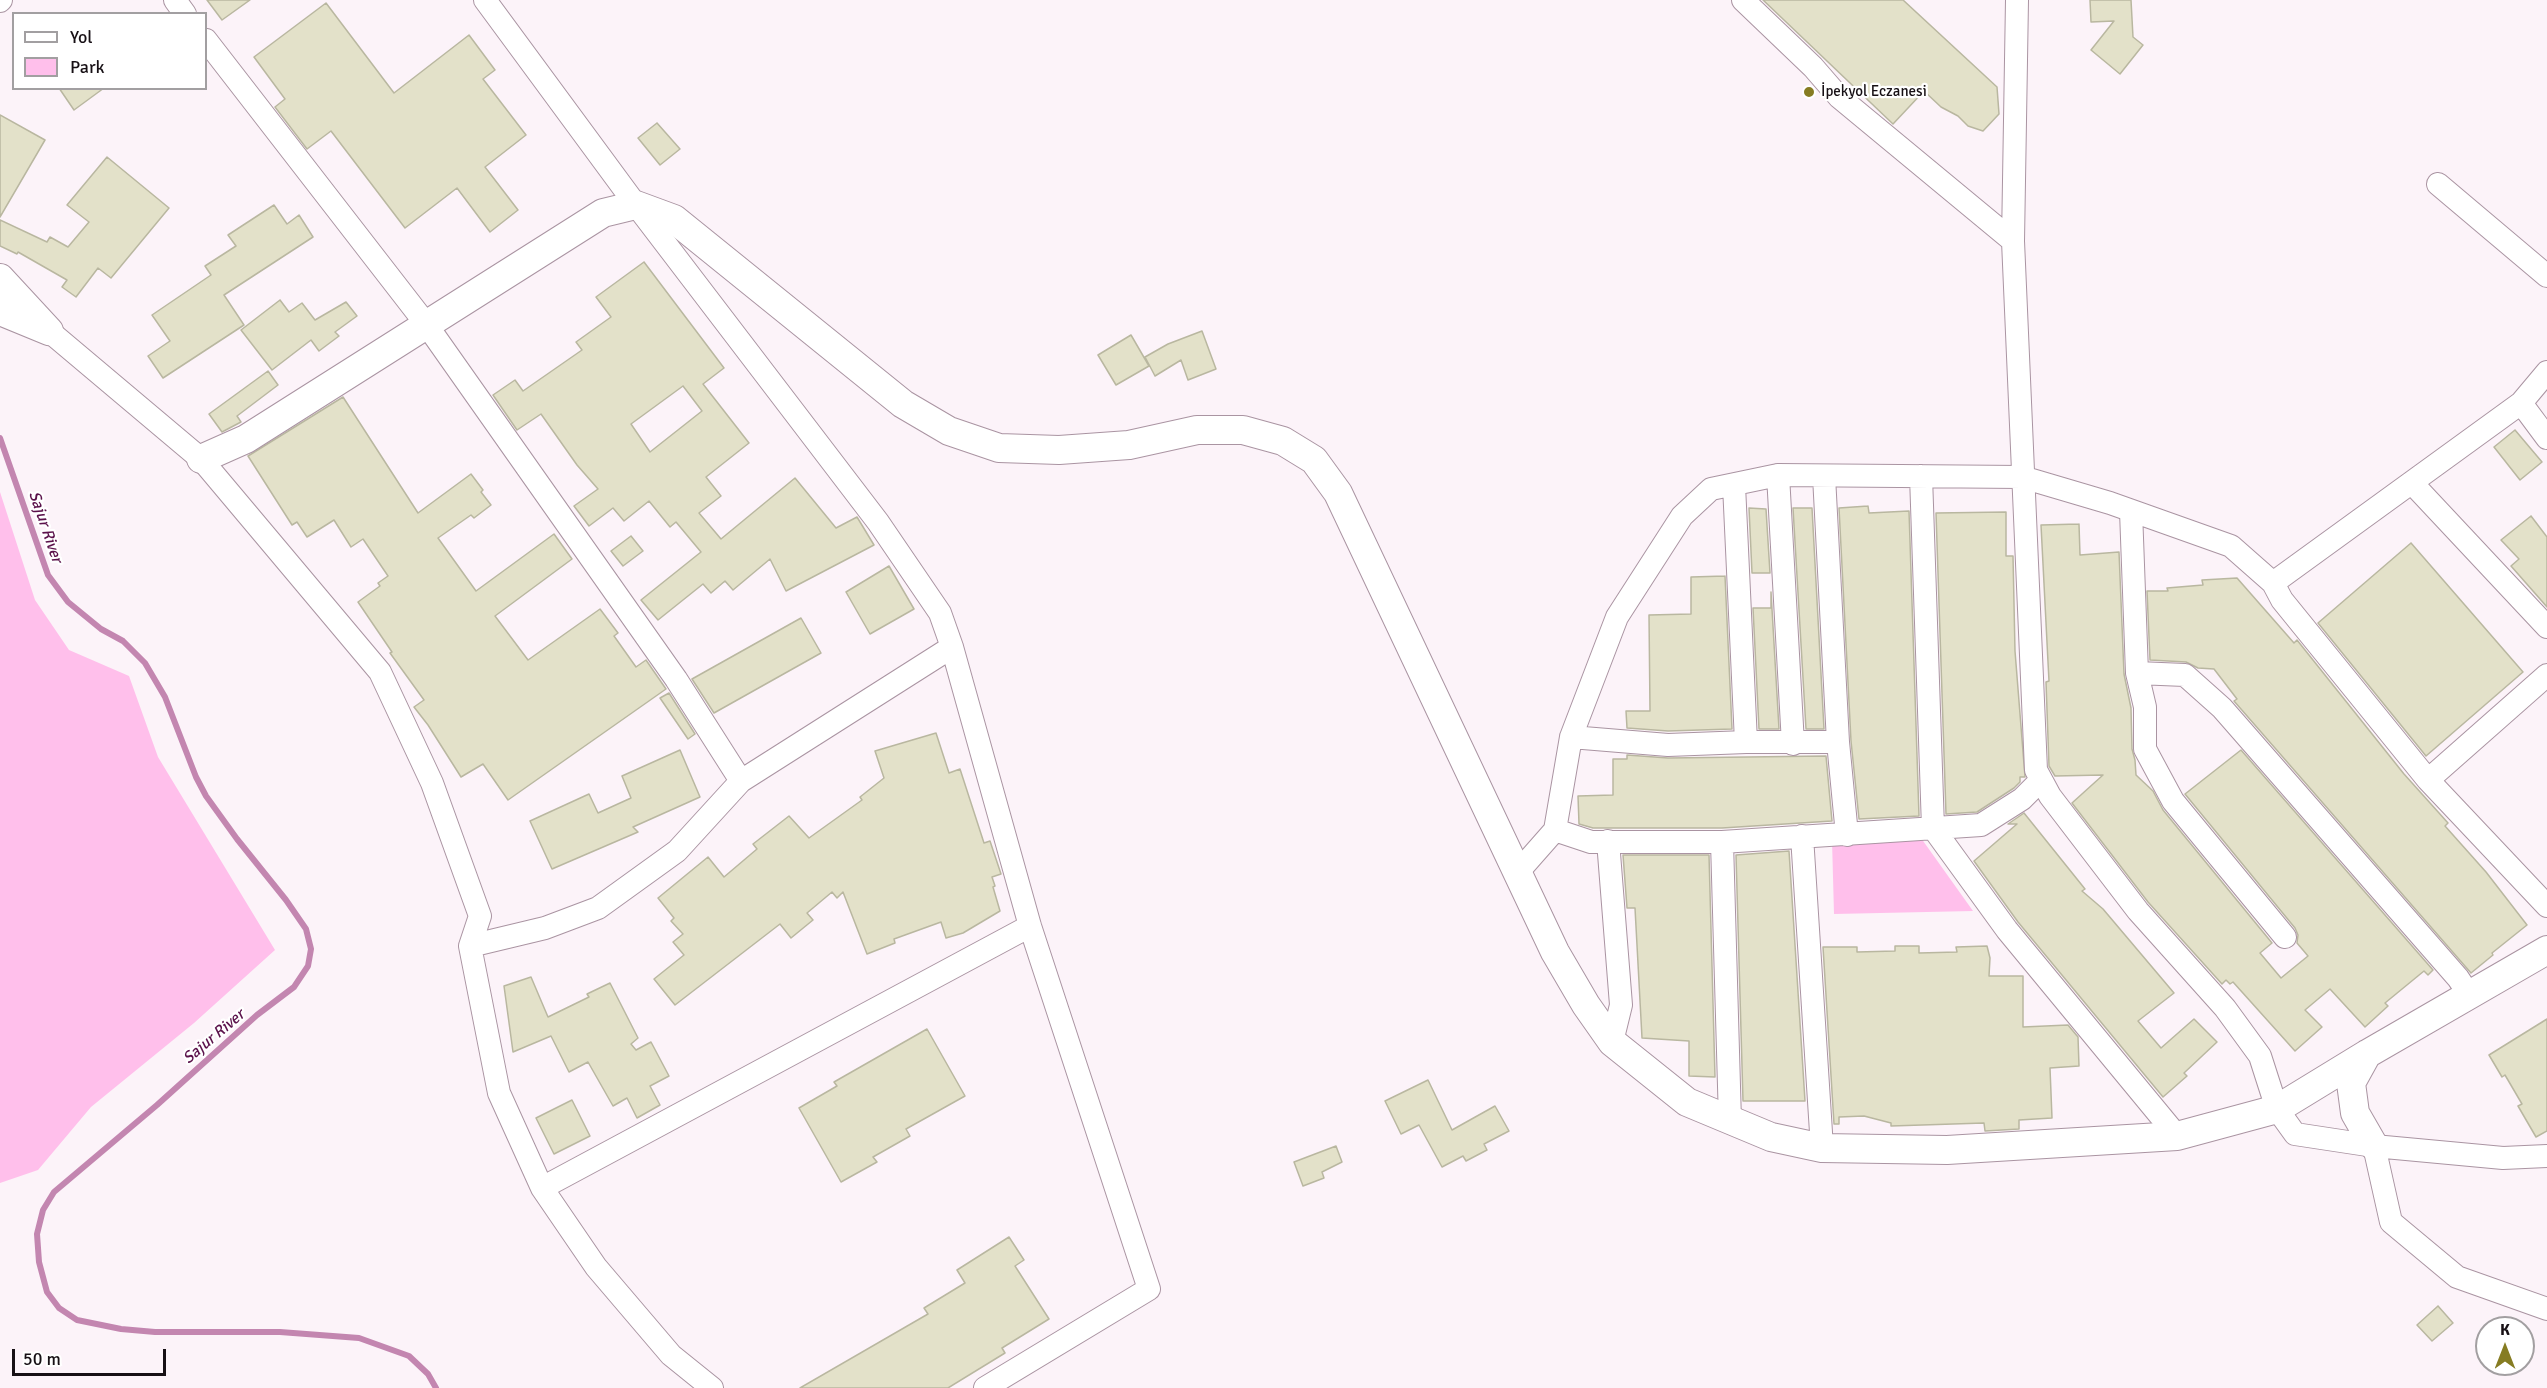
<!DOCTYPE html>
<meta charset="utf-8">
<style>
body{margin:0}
#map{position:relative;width:2547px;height:1388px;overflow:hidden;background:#fcf3f9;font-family:Signika,sans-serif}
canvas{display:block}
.legend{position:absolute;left:12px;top:12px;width:195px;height:78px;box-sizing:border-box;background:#fff;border:2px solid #a29fa1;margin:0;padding:8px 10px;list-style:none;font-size:18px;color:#171015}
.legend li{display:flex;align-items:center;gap:12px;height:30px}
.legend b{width:30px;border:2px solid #a29fa1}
.north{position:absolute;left:2475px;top:1316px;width:60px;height:60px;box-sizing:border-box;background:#fff;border:2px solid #a29fa1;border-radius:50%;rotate:0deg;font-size:16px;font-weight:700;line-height:24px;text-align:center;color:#171015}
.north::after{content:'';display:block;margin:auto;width:21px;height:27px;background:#867c22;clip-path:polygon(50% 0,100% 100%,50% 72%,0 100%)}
.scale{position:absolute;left:12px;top:1349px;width:154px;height:27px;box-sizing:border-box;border:3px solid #171015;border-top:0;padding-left:8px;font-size:18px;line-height:21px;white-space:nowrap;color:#171015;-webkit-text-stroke:4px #fff;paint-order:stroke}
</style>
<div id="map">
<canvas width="2547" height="1388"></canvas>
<ul class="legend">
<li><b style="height:8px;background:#fff"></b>Yol</li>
<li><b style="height:16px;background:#ffbfeb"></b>Park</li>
</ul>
<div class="north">K</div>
<div class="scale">50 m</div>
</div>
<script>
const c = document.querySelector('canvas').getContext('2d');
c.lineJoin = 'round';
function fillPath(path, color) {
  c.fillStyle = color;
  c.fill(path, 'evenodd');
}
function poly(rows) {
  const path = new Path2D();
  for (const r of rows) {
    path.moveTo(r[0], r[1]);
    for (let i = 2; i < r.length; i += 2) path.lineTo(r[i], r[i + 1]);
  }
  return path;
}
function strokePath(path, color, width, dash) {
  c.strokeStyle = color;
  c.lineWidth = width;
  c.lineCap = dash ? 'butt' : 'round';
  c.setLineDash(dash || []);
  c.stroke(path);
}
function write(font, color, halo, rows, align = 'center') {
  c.font = font + ' Signika,sans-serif';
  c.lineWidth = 4.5;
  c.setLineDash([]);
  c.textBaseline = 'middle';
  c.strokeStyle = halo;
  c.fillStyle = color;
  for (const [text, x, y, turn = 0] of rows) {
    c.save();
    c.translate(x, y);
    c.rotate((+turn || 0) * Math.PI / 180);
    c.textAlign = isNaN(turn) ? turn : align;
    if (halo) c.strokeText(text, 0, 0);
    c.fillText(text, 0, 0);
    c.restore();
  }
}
const green = poly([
 [0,492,35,600,69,650,129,676,158,757,275,950,194,1023,91,1107,38,1170,0,1183],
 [1921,838,1973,911,1834,914,1832,840]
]);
const stream = poly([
 [0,438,48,575,68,602,101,629,123,641,145,663,165,697,196,777,206,796,237,839,286,900,306,929,311,949,308,966,294,987,257,1015,157,1105,54,1192,43,1210,37,1234,39,1262,47,1292,59,1308,77,1320,121,1329,155,1332,280,1332,359,1338,409,1356,428,1374,436,1388]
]);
const building = poly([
 [207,0,250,0,222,20,207,0],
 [1763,0,1903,0,1997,87,1999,114,1983,131,1968,126,1958,116,1941,107,1924,91,1893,124,1763,0],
 [2090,0,2131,0,2133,37,2143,45,2120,74,2091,50,2114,21,2091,22,2090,0],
 [326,3,394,93,469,35,495,70,483,79,526,135,485,167,518,210,490,232,457,188,405,228,331,131,307,149,275,107,285,99,254,57,326,3],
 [59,88,104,88,74,110,59,88],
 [0,115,45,140,0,217,0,115],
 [657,123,680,149,660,165,638,138,657,123],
 [107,157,169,208,111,278,98,268,76,297,62,287,67,280,18,252,17,254,0,246,0,220,47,242,50,237,68,247,89,222,67,205,107,157],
 [274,205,287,224,299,215,313,237,224,295,244,325,163,378,148,356,170,341,152,315,211,275,205,266,236,246,228,235,274,205],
 [644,262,724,368,703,384,749,443,706,477,721,496,699,513,721,539,795,478,836,528,857,517,874,545,786,591,770,559,733,590,725,581,711,593,703,584,658,620,641,600,701,552,676,522,670,527,649,501,624,521,613,508,589,526,574,506,598,489,577,465,541,414,517,430,493,395,515,380,523,391,582,350,576,342,611,317,596,297,644,262],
 [683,386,702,411,650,452,631,424,683,386],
 [280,300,289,312,302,303,315,320,346,302,357,316,335,332,339,336,319,351,311,340,272,370,241,330,280,300],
 [1202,331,1216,369,1188,380,1181,360,1155,376,1145,357,1168,344,1202,331],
 [1131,335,1149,366,1116,385,1098,355,1131,335],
 [268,371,278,385,237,416,241,422,222,432,209,414,268,371],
 [343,397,418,513,471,474,483,490,481,492,491,505,474,518,471,515,438,538,476,591,554,534,572,559,495,616,528,660,600,609,618,633,614,636,636,667,646,660,666,689,508,800,483,764,461,777,428,725,414,707,424,700,390,653,392,652,358,602,380,586,378,583,388,576,363,539,351,547,334,520,307,537,297,522,292,525,248,456,343,397],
 [2515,430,2542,462,2520,480,2494,447,2515,430],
 [1868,506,1869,513,1909,511,1919,816,1859,819,1851,741,1839,508,1868,506],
 [1749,508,1766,509,1770,573,1752,573,1749,508],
 [1793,508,1812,508,1824,729,1806,729,1793,508],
 [2006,512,2006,556,2013,556,2015,651,2025,777,2020,777,2020,782,2014,788,1977,812,1946,814,1936,513,2006,512],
 [2531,516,2547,537,2547,607,2511,566,2519,559,2501,540,2531,516],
 [2079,524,2080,555,2119,552,2124,674,2131,708,2132,749,2135,760,2136,775,2153,791,2163,810,2272,943,2260,953,2281,978,2308,956,2297,943,2298,935,2295,928,2185,794,2241,750,2433,970,2428,975,2424,971,2385,1003,2388,1006,2365,1027,2330,989,2305,1010,2322,1027,2295,1051,2233,982,2230,984,2226,980,2222,984,2148,902,2072,803,2103,775,2055,776,2049,766,2046,682,2049,681,2048,662,2041,525,2079,524],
 [631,536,643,551,623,566,611,551,631,536],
 [2411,543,2523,672,2426,756,2318,623,2411,543],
 [889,566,914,609,870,634,846,592,889,566],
 [1725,576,1732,729,1668,731,1627,728,1626,711,1650,711,1649,615,1691,614,1691,577,1725,576],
 [2237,578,2294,643,2297,640,2404,774,2448,823,2445,826,2486,872,2527,925,2492,953,2493,955,2471,973,2234,701,2237,699,2214,669,2198,668,2186,662,2150,660,2147,591,2168,591,2167,588,2203,585,2202,580,2237,578],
 [1771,592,1779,729,1759,729,1753,608,1771,608,1771,592],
 [801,618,821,653,714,713,692,679,801,618],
 [669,693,695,734,688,739,660,698,669,693],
 [936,733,949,773,960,769,984,843,990,841,1001,874,992,877,995,886,993,887,1000,911,963,933,946,938,941,922,894,939,895,943,867,954,843,892,837,898,832,892,807,913,813,920,791,938,780,924,675,1005,654,979,684,955,673,942,683,934,671,921,674,918,658,898,708,857,724,877,757,849,753,844,789,816,809,838,862,800,860,797,884,778,875,751,936,733],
 [680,750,700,797,633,827,638,832,552,869,530,821,589,794,598,813,631,798,622,776,680,750],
 [1627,755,1668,758,1826,756,1832,821,1722,828,1593,828,1579,824,1578,796,1613,795,1613,759,1627,759,1627,755],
 [2024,813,2085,889,2082,891,2103,909,2174,993,2138,1021,2161,1048,2194,1019,2217,1042,2184,1073,2187,1076,2163,1097,2018,922,1974,861,2017,824,2008,824,2024,813],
 [1789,851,1805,1101,1743,1101,1736,855,1789,851],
 [1623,855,1709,855,1715,1077,1689,1076,1689,1041,1642,1038,1635,908,1627,908,1623,855],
 [1895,946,1919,946,1919,953,1957,952,1956,947,1987,946,1990,958,1989,976,2023,976,2023,1027,2068,1025,2078,1037,2079,1066,2050,1068,2052,1118,2019,1120,2019,1129,1985,1131,1984,1123,1891,1126,1891,1123,1864,1116,1839,1117,1839,1124,1834,1124,1823,947,1857,947,1857,952,1895,951,1895,946],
 [531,977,548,1017,589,997,587,994,610,983,638,1038,631,1044,636,1050,651,1042,669,1076,650,1086,660,1105,637,1118,627,1098,613,1106,588,1062,569,1072,551,1036,513,1052,504,986,531,977],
 [2547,1019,2547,1131,2536,1137,2518,1106,2522,1104,2505,1075,2502,1077,2489,1055,2547,1019],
 [927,1029,965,1096,906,1129,910,1136,873,1157,877,1162,841,1182,799,1108,837,1086,834,1082,927,1029],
 [1428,1080,1452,1130,1495,1106,1509,1131,1484,1144,1487,1150,1466,1161,1463,1156,1442,1167,1419,1125,1401,1134,1385,1101,1428,1080],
 [572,1100,590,1136,554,1154,536,1118,572,1100],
 [1336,1146,1342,1162,1322,1172,1324,1178,1303,1186,1294,1162,1336,1146],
 [1009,1237,1024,1260,1015,1266,1049,1319,1002,1348,1005,1353,948,1388,800,1388,928,1314,924,1308,965,1283,957,1270,1009,1237],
 [2438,1306,2453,1323,2432,1341,2417,1325,2438,1306]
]);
const minor = poly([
 [175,0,185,14],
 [485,0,636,205,878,522,940,613,952,647,1030,926,1149,1289,985,1388],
 [1743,0,1813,67,1839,97,2013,241,2036,770,2050,796,2138,911,2225,1008,2260,1056,2277,1109,2295,1134,2374,1146,2503,1158,2547,1156],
 [0,1,1,0],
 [206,40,426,324,676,679,741,781],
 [2438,184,2547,276],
 [2013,241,2017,0],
 [49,331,201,459,380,672,432,783,480,916,470,946,499,1093,542,1188,596,1267,671,1355,712,1388],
 [2521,403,2547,438],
 [1778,475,1793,744],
 [1824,476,1838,742,1847,835],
 [1921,476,1933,828,2007,930,2177,1136],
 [2412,483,2547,627],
 [1734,485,1746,742],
 [2131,511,2137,673,2145,707,2145,749,2173,801,2285,937],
 [2273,583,2521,403,2547,372],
 [2137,673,2185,675,2222,708,2458,978,2470,996],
 [1571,737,1668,745,1746,742,1838,742],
 [2428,780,2547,675],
 [1555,830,1591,842,1722,842,1981,825,2022,799,2041,780],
 [1802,836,1822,1148],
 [1608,841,1621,1005,1612,1042],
 [1722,842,1730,1121],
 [1518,872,1555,830,1571,737,1617,617,1682,516,1711,489,1778,475,2022,477,2110,503,2231,546,2273,583,2282,600,2428,780,2547,906],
 [470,946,545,928,598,908,677,851,741,781,952,647],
 [2374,1146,2391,1222,2457,1277,2547,1309],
 [542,1188,1030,926]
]);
const major = poly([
 [0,278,49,331,0,311],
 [201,459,246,439,603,213,636,205,674,219,903,404,949,431,999,448,1059,450,1129,445,1197,430,1243,430,1283,441,1314,460,1338,493,1555,952,1586,1005,1612,1042,1687,1102,1771,1137,1822,1148,1947,1150,2177,1136,2277,1109,2367,1054,2547,950],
 [2367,1054,2351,1083,2355,1113,2374,1146]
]);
const markers = [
 [1809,92,6,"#867c22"]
];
const poiNames = [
 ["İpekyol Eczanesi",1821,92]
];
const waterNames = [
 ["Sajur River",45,527,71],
 ["Sajur River",214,1037,-40]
];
fillPath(green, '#ffbfeb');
strokePath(stream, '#c386b0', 6);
fillPath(building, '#e3e1c9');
strokePath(building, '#b9b7a0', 1.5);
strokePath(minor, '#aa94a2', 24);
strokePath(major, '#aa94a2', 30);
strokePath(minor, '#fff', 22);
strokePath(major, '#fff', 28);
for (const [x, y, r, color] of markers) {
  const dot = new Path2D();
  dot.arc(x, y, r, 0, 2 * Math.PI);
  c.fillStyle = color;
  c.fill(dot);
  strokePath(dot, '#fff', 2);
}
write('15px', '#171015', '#fff', poiNames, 'left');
write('italic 16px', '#5b124b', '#fff', waterNames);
</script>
